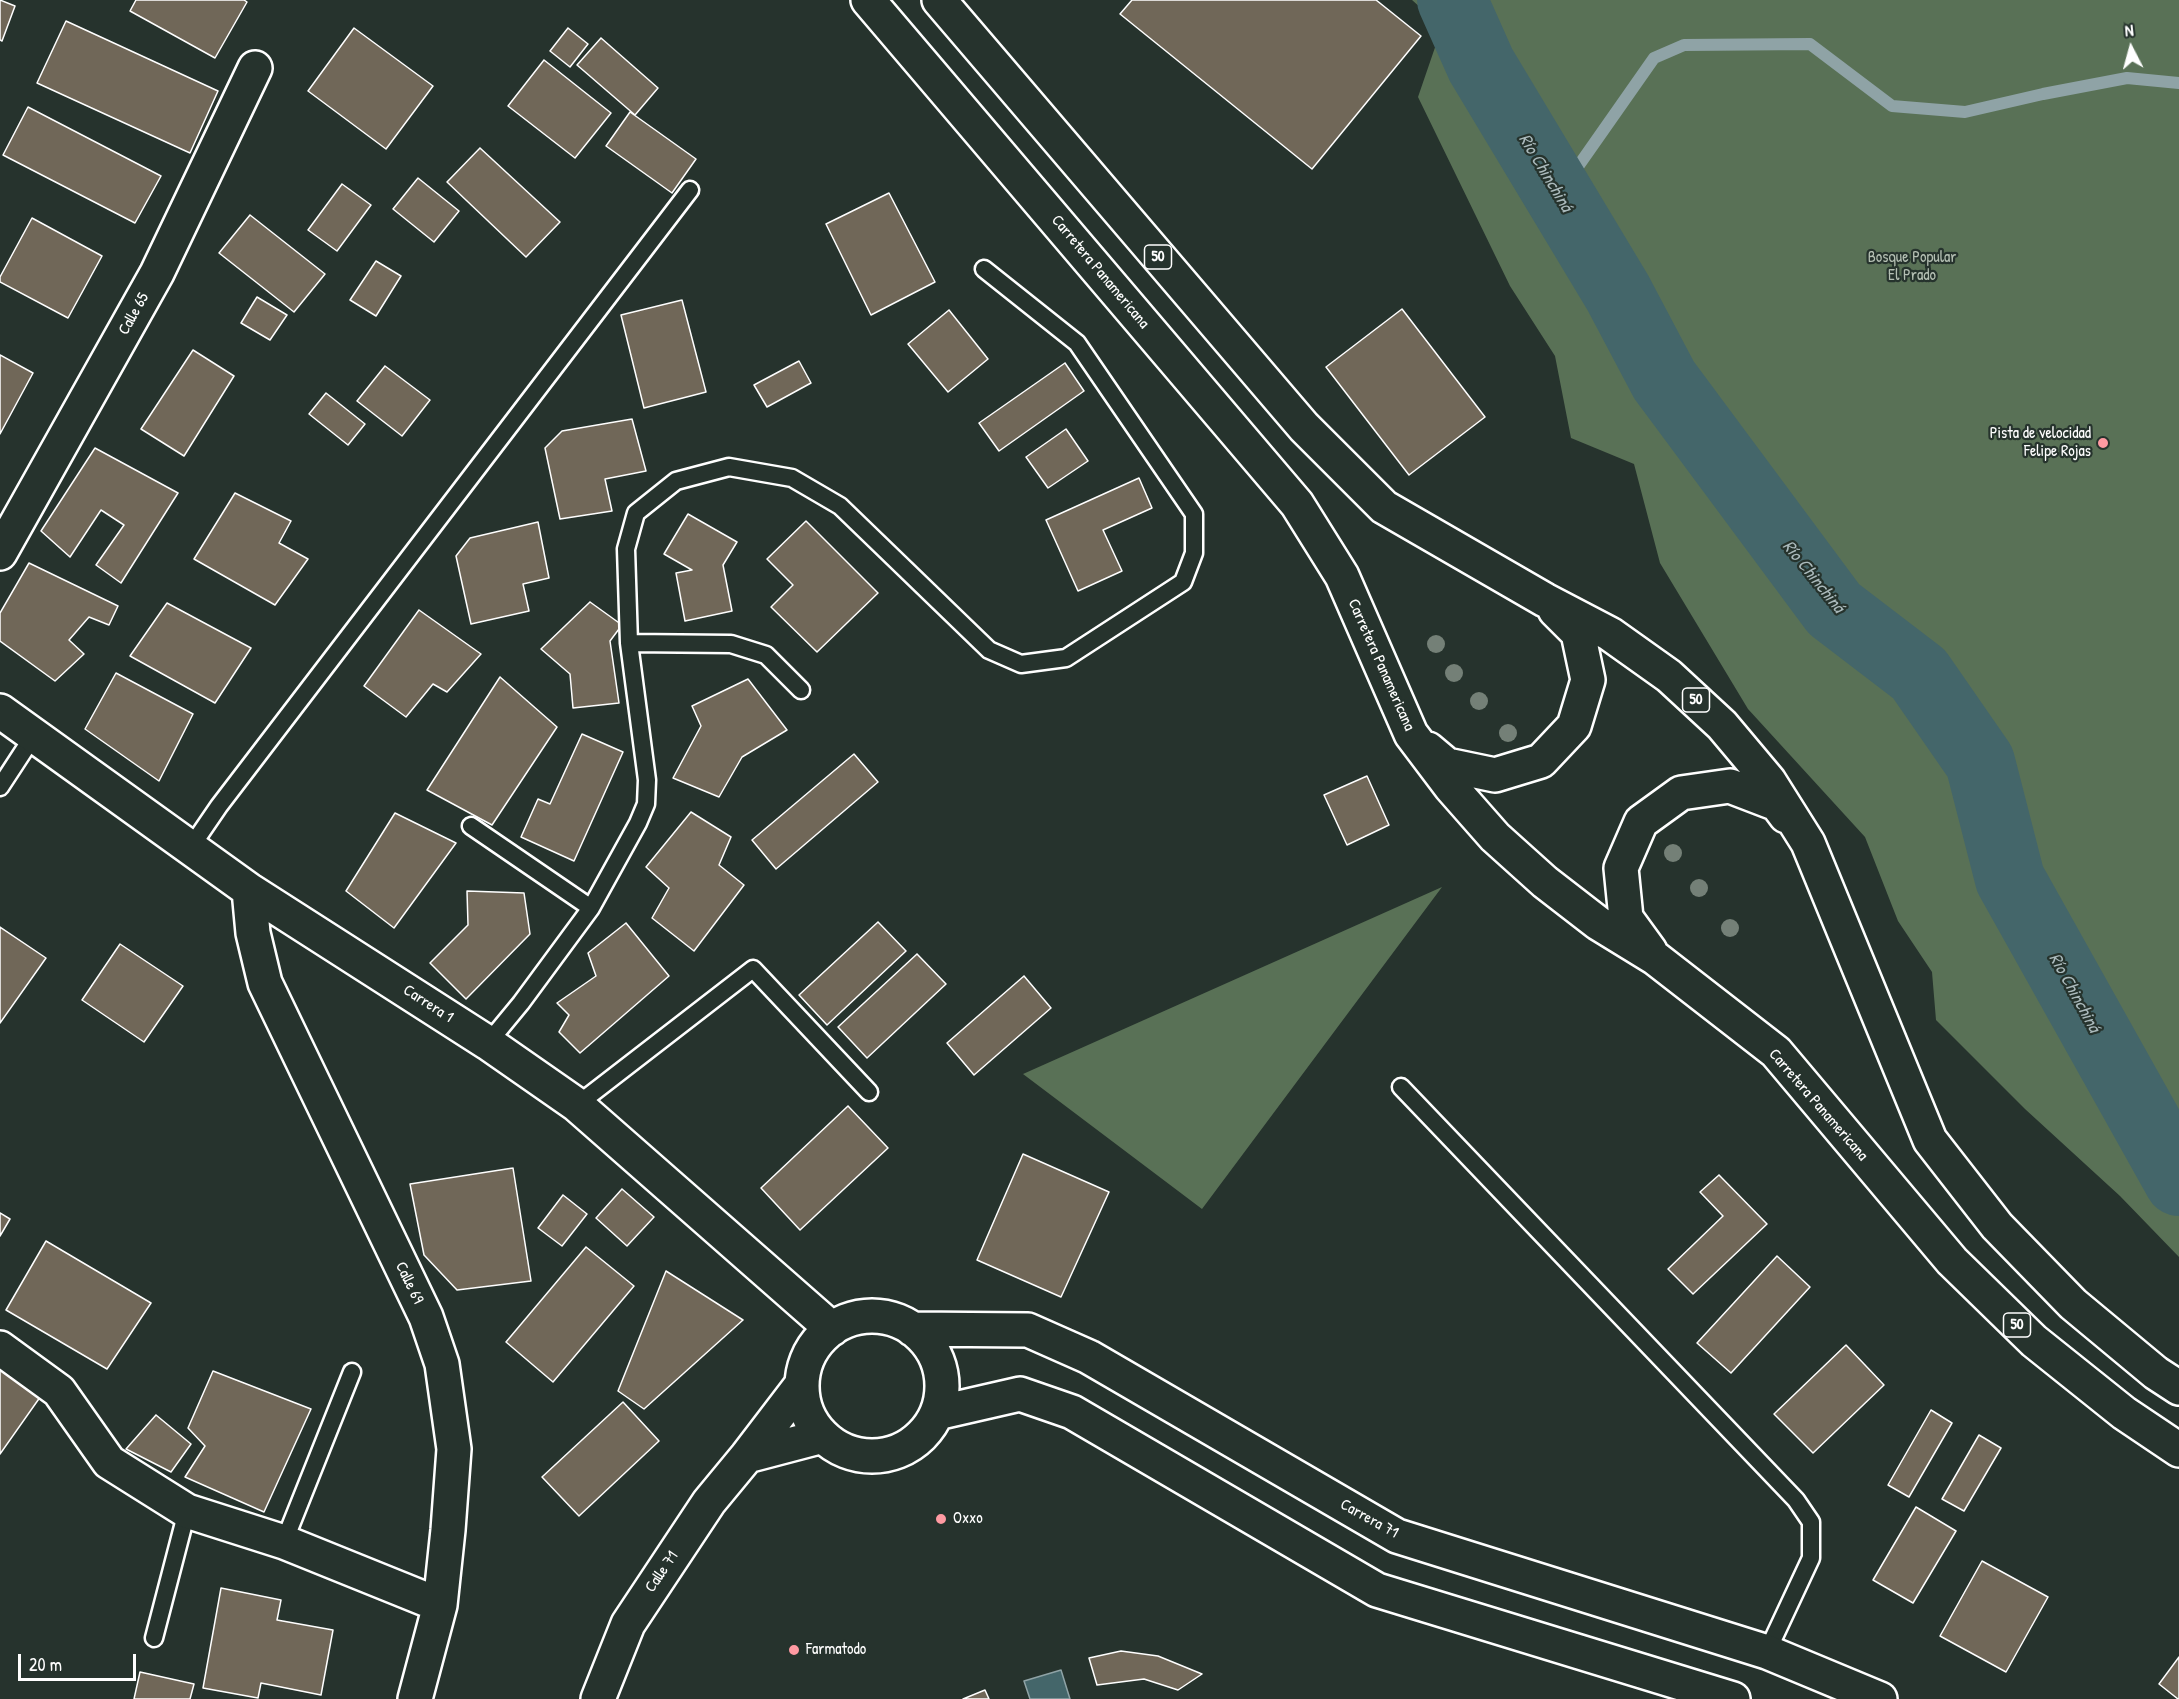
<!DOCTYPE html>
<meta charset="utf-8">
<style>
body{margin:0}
#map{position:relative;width:2179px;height:1699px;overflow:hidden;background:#26332d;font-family:"Patrick Hand",sans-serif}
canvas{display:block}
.north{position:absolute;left:2101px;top:18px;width:60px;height:60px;-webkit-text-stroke:4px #26332d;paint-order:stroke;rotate:354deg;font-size:16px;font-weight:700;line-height:24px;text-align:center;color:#fff}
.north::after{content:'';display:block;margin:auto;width:21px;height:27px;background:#fff;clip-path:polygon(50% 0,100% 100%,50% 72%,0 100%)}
.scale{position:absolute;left:18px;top:1654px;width:118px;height:27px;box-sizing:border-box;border:3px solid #fff;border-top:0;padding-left:8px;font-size:18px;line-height:21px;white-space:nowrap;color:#fff;-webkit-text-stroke:4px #26332d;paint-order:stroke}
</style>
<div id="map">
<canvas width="2179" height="1699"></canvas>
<div class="north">N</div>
<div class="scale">20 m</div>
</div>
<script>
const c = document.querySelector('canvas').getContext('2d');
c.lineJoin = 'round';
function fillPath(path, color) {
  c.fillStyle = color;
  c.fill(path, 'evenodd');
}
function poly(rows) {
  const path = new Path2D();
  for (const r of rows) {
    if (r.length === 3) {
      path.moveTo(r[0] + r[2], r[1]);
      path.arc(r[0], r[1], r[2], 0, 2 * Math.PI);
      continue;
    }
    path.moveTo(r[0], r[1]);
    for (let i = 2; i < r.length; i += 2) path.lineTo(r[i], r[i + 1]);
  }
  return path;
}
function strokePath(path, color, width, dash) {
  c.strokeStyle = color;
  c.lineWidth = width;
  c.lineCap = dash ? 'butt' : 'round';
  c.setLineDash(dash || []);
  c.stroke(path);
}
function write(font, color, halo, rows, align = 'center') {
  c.font = font + ' "Patrick Hand",sans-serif';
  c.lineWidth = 4.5;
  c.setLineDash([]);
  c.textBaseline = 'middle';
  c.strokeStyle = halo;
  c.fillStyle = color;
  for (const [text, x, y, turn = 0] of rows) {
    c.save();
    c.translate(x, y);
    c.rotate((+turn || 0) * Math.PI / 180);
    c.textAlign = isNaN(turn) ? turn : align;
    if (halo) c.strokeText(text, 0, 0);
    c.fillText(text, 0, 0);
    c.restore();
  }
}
const green = poly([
 [1412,0,2179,0,2179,1257,2120,1196,2025,1109,1936,1020,1932,972,1898,921,1865,837,1748,709,1660,563,1634,464,1571,438,1555,356,1510,286,1418,97,1442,27],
 [1442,887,1202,1209,1023,1074]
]);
const water = poly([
 [1061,1670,1070,1699,1030,1699,1024,1681,1061,1670]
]);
const stream = poly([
 [1558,195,1654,58,1684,45,1810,44,1892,106,1965,112,2043,94,2127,78,2179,83]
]);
const river = poly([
 [1452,0,1481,65,1618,293,1664,380,1834,609,1919,674,1980,762,2010,879,2179,1181]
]);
const building = poly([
 [0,0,15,6,2,41,0,40,0,0],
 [136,0,244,0,247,2,215,58,130,11,136,0],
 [1132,0,1376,0,1421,36,1312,169,1120,14,1132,0],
 [66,21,218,91,190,153,37,83,66,21],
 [354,28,433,86,386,149,308,91,354,28],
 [568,28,588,44,570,67,550,51,568,28],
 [601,38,658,88,635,115,577,65,601,38],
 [544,60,611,113,575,158,508,106,544,60],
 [28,107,161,176,135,223,3,155,28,107],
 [630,112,696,159,672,193,606,146,630,112],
 [480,148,560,222,526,257,447,182,480,148],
 [418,178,459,211,434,242,393,209,418,178],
 [342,184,371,205,337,251,308,230,342,184],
 [889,193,935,282,871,315,826,224,889,193],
 [250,215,325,274,294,312,219,253,250,215],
 [32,218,102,256,68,318,0,282,0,277,32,218],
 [376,261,401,276,376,316,350,300,376,261],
 [257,297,287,315,270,340,241,323,257,297],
 [682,300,706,392,644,408,621,315,682,300],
 [1402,309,1485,417,1409,475,1326,367,1402,309],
 [949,310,988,359,948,392,908,344,949,310],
 [193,350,234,376,184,456,141,429,193,350],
 [0,355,33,373,0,434,0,355],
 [799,361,811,383,767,407,754,385,799,361],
 [1065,363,1084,391,999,451,979,423,1065,363],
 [385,366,430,400,402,436,357,401,385,366],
 [326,393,365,424,348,445,309,414,326,393],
 [632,419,646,471,605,479,612,511,560,519,545,448,562,431,632,419],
 [1066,429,1088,461,1048,488,1026,457,1066,429],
 [95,448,178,493,121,583,96,565,124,525,101,510,70,557,41,531,95,448],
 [1139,478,1152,508,1103,530,1122,571,1078,591,1046,520,1139,478],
 [235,493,291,521,279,543,308,559,275,605,194,559,235,493],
 [688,514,737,542,723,565,732,611,685,621,676,573,692,570,664,554,688,514],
 [806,521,878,593,817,652,771,607,793,585,767,559,806,521],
 [538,522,549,578,523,584,529,611,471,624,456,556,470,538,538,522],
 [29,563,118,606,109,625,89,617,69,640,84,654,55,681,0,641,0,613,29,563],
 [590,602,622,625,610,641,619,703,573,708,570,674,541,649,590,602],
 [167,603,251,648,215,703,130,656,167,603],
 [419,610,481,654,447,692,433,684,406,717,364,686,419,610],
 [116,673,193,714,159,781,85,729,116,673],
 [500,677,557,727,492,825,427,790,500,677],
 [748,679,787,730,742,757,719,797,673,778,701,726,692,706,748,679],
 [582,734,623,752,574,861,521,837,538,799,550,804,582,734],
 [854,754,878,782,776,869,752,840,854,754],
 [1367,776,1389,825,1347,845,1324,795,1367,776],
 [691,812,731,837,719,865,744,885,694,951,652,918,669,888,646,867,691,812],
 [395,813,456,843,394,928,346,891,395,813],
 [467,891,524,893,530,934,466,999,430,963,468,925,467,891],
 [878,922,906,951,827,1025,799,995,878,922],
 [626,923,669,976,580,1053,559,1032,569,1015,557,1003,596,976,588,953,626,923],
 [0,927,46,958,0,1023,0,927],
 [120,944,183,986,144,1042,82,1000,120,944],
 [917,954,946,984,867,1058,838,1027,917,954],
 [1024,976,1051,1008,974,1075,947,1043,1024,976],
 [848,1106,888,1148,800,1230,761,1188,848,1106],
 [1023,1154,1109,1192,1061,1297,977,1260,1023,1154],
 [513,1168,531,1281,457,1290,424,1255,410,1184,513,1168],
 [1719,1175,1767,1224,1693,1294,1668,1269,1723,1216,1700,1192,1719,1175],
 [622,1189,654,1217,627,1246,596,1218,622,1189],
 [563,1195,587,1214,562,1246,538,1228,563,1195],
 [0,1213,10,1219,0,1236,0,1213],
 [46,1241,151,1303,107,1369,6,1310,46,1241],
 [586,1247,634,1286,553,1382,506,1342,586,1247],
 [1777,1256,1810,1287,1731,1373,1697,1343,1777,1256],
 [666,1271,743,1320,644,1409,618,1391,666,1271],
 [1846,1345,1884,1385,1813,1453,1774,1414,1846,1345],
 [0,1364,43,1393,0,1454,0,1364],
 [213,1371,311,1409,264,1512,185,1477,205,1446,188,1428,213,1371],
 [623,1402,659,1441,579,1516,542,1477,623,1402],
 [1931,1410,1952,1423,1909,1497,1888,1485,1931,1410],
 [156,1415,191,1444,171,1472,126,1449,156,1415],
 [1979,1435,2001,1448,1964,1511,1942,1499,1979,1435],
 [1916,1507,1956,1531,1913,1603,1873,1580,1916,1507],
 [1982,1561,2048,1597,2006,1672,1940,1636,1982,1561],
 [221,1588,281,1600,277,1620,333,1630,321,1695,261,1683,258,1698,203,1688,221,1588],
 [1121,1651,1158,1656,1202,1674,1178,1690,1144,1679,1097,1685,1089,1658,1121,1651],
 [2179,1657,2179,1699,2178,1699,2159,1684,2179,1657],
 [140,1672,194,1684,190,1699,134,1699,140,1672],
 [985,1690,989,1699,963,1699,985,1690]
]);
const lane = poly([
 [629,643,731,644,766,655,801,690],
 [0,787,34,735],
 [471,826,591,908],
 [191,847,219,806,690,190],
 [488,1043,521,1003,591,908,638,823,646,804,647,780,629,643,626,549,636,513,676,481,729,467,792,478,840,506,989,650,1021,664,1066,658,1183,582,1194,553,1194,514,1077,343,984,269],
 [1401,1087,1796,1500,1811,1522,1811,1558,1767,1652],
 [577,1105,753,969,869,1092],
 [284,1542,352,1372],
 [154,1638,187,1511]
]);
const street = poly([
 [0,553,157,273,255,68],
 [0,711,249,890,488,1043,577,1105,832,1329],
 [249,890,253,933,265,983,426,1317,442,1364,454,1449,448,1530,440,1605,415,1699],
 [872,1386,70],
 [912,1329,1028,1330,1089,1357,1397,1536,1767,1652,1880,1699],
 [0,1348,59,1391,109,1462,187,1511,284,1542,440,1605],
 [937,1413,1020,1394,1072,1412,1377,1590,1733,1699],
 [747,1456,823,1436],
 [598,1699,628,1624,709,1502,747,1456,802,1384]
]);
const highway = poly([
 [868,0,1297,504,1342,576,1411,734,1451,787,1495,837,1545,882,1598,923,1655,958,1776,1052,1952,1261,2034,1341,2124,1413,2179,1450],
 [939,0,1304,427,1384,507,1545,600,1610,634,1669,676,1722,725,1769,781,1808,843,1930,1140,1997,1226,2073,1304,2156,1373,2179,1388],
 [1428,749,1447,765,1495,775,1541,761,1574,726,1588,680,1578,633,1555,610],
 [1650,951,1626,918,1621,868,1641,822,1681,793,1730,786,1777,804,1786,816]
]);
const trees = [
 [1436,644],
 [1454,673],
 [1479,701],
 [1508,733],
 [1673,853],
 [1699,888],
 [1730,928]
];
const markers = [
 [2103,443,6,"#ff9aa2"],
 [941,1519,6,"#ff9aa2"],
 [794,1650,6,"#ff9aa2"]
];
const shields = [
 [1158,257,27],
 [1696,700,27],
 [2017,1325,27]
];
const shieldNames = [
 ["50",1158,257],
 ["50",1696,700],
 ["50",2017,1325]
];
const parkNames = [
 ["Bosque Popular",1912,258],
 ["El Prado",1912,276]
];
const streetNames = [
 ["Carretera Panamericana",1100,272,50],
 ["Calle 65",134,314,-61],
 ["Carretera Panamericana",1381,665,66],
 ["Carrera 1",428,1004,33],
 ["Carretera Panamericana",1818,1105,49],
 ["Calle 69",409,1283,64],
 ["Carrera 71",1369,1519,29],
 ["Calle 71",662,1572,-56]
];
const poiNames = [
 ["Pista de velocidad",2091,434,"right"],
 ["Felipe Rojas",2091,452,"right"],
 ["Oxxo",953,1519],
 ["Farmatodo",806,1650]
];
const waterNames = [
 ["Río Chinchiná",1545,173,59],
 ["Río Chinchiná",1813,577,51],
 ["Río Chinchiná",2074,993,61]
];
fillPath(green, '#597156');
fillPath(water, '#44666a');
strokePath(water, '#8fa3a6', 1.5);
strokePath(stream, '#8fa3a6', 12);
strokePath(river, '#44666a', 70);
fillPath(building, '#706758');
strokePath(building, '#fff', 1.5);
strokePath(lane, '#fff', 21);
strokePath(street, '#fff', 38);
strokePath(highway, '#fff', 38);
strokePath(lane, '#26332d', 16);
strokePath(street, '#26332d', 33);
strokePath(highway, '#26332d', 33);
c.fillStyle = '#748077';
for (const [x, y] of trees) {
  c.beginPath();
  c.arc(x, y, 9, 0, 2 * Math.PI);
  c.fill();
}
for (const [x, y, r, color] of markers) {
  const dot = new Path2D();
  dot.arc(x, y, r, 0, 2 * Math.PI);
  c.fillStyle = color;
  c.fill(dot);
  strokePath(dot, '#26332d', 2);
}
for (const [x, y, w] of shields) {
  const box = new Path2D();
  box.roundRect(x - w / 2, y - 12, w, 24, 4.5);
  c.fillStyle = '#26332d';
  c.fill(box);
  strokePath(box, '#fff', 1.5);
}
write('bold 15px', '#fff', null, shieldNames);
write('16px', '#b4bfb3', '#26332d', parkNames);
write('16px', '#fff', '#26332d', streetNames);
write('16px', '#fff', '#26332d', poiNames, 'left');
write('italic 18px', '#abbabc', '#26332d', waterNames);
</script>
